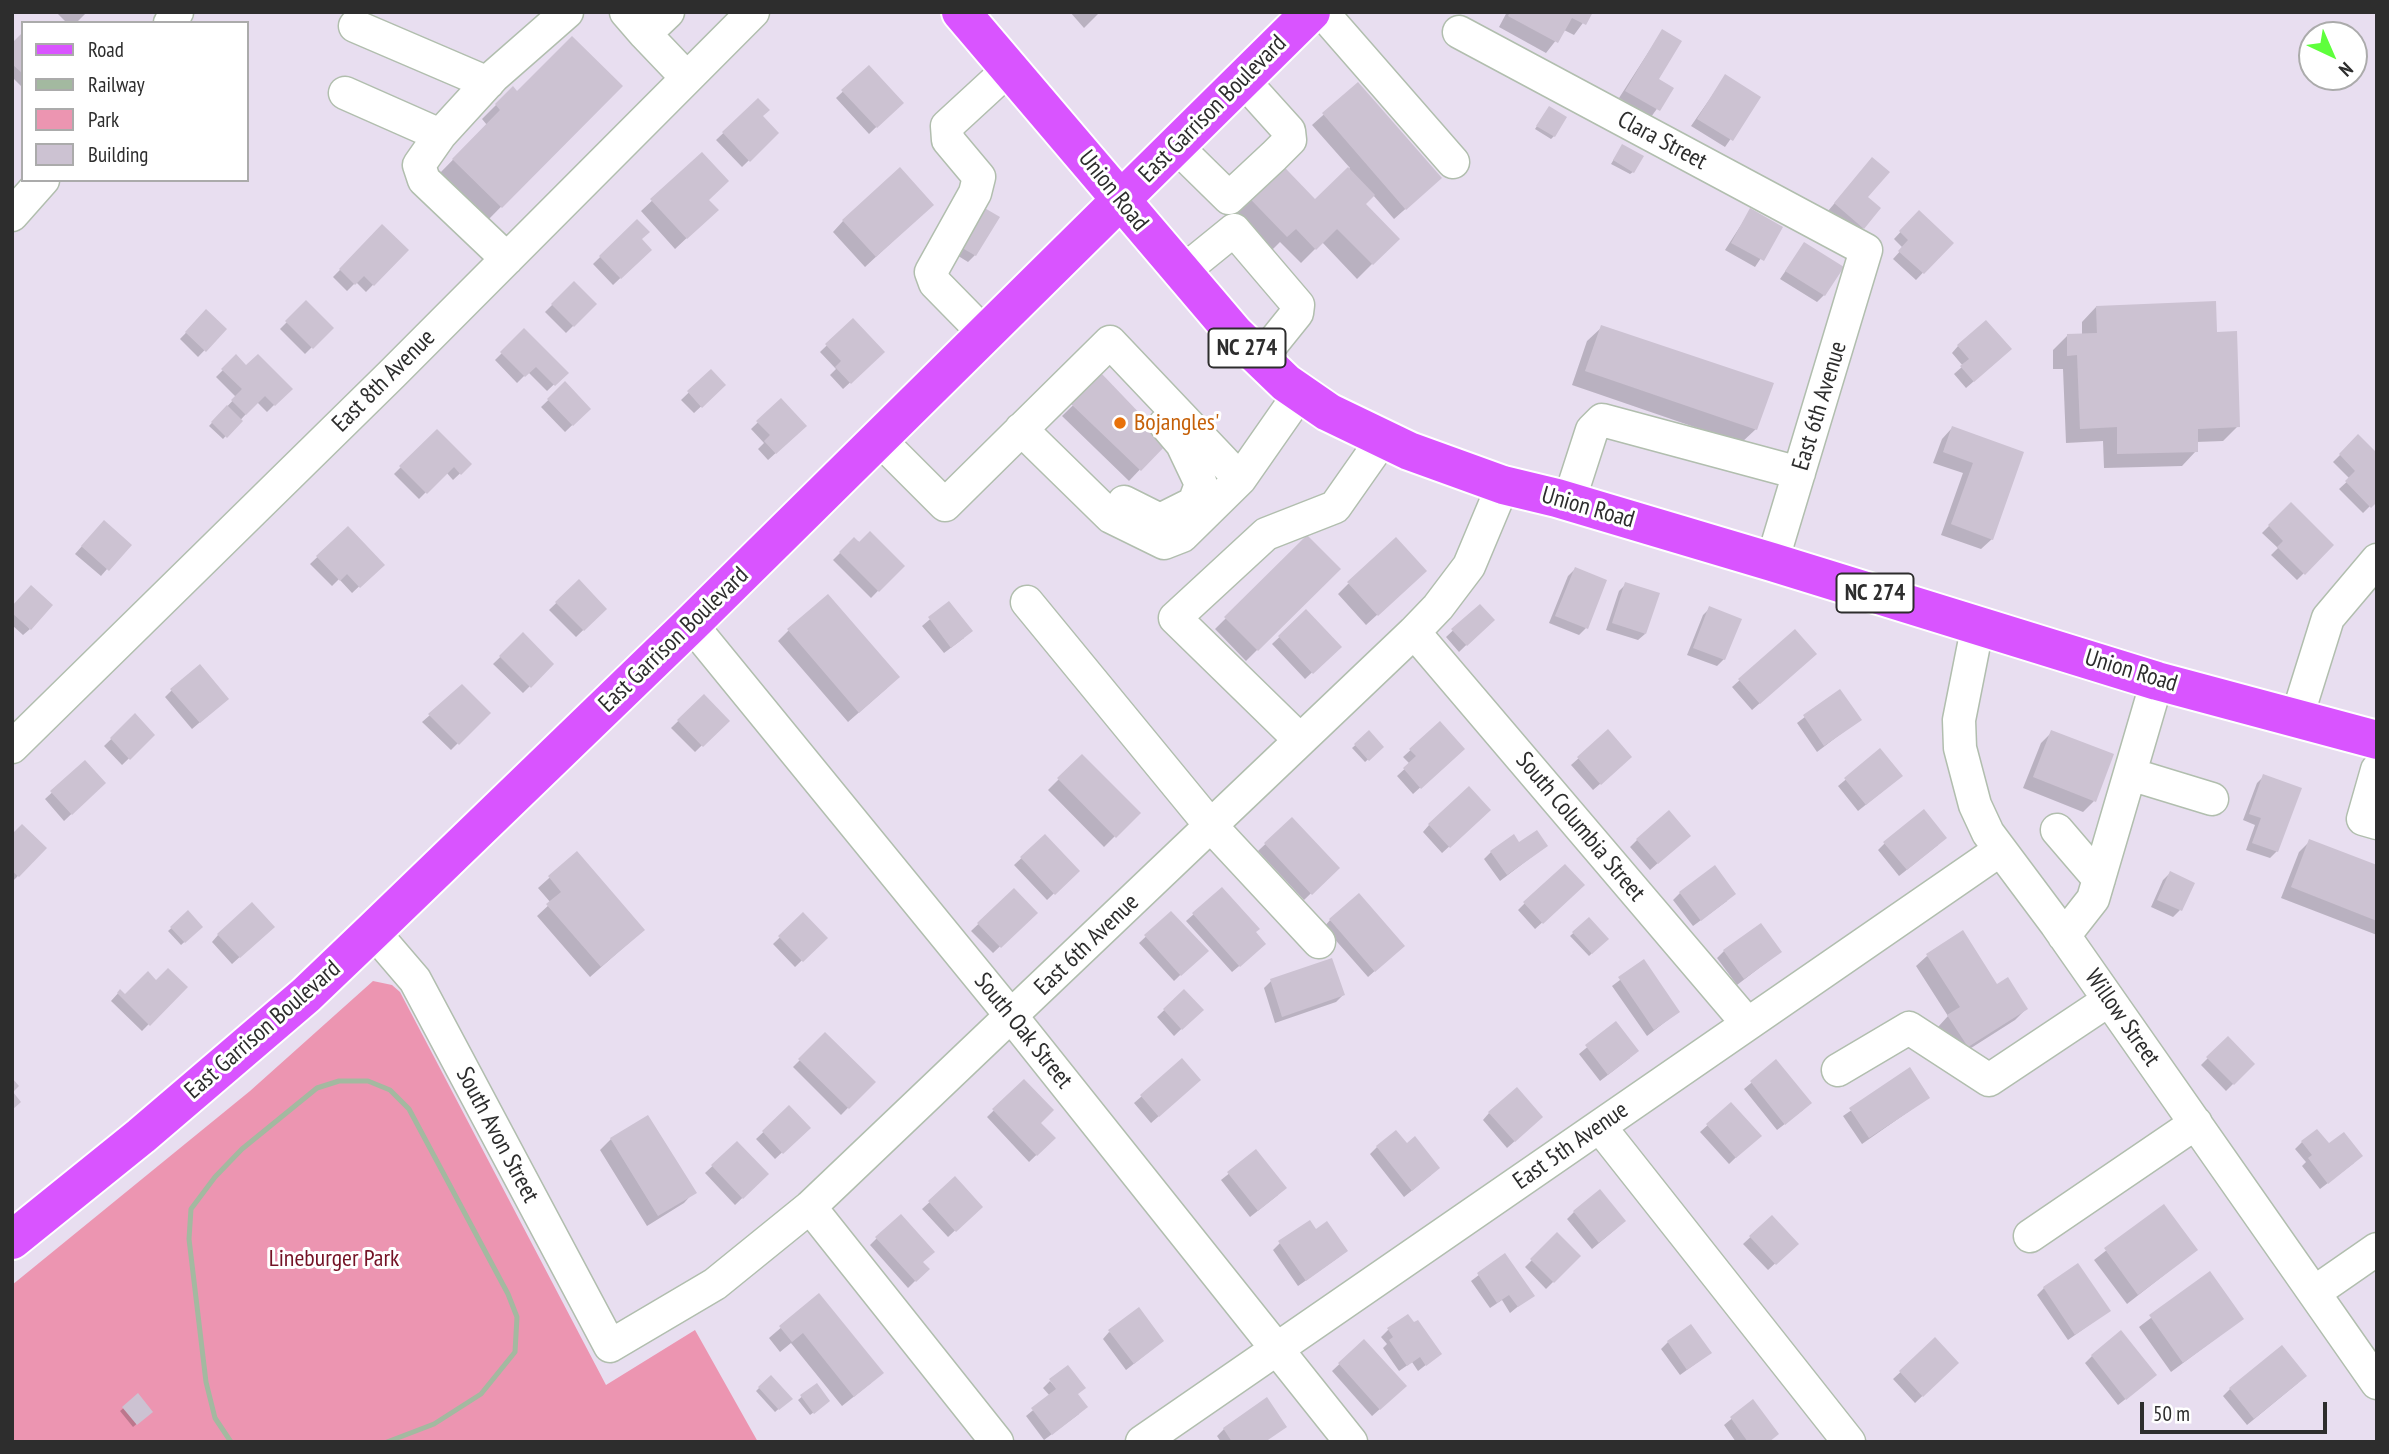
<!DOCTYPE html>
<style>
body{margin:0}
#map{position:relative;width:2389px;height:1454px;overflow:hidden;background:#e8def0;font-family:"PT Sans Narrow",sans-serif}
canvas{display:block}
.frame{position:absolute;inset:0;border:14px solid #2d2d2d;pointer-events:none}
.legend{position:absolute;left:21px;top:21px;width:228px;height:161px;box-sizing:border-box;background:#fff;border:2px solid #ababab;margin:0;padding:9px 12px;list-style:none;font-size:21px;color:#2d2d2d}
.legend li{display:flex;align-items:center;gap:14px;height:35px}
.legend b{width:35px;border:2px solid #ababab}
.north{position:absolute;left:2298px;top:21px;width:70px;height:70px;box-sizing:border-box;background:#fff;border:2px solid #ababab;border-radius:50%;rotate:136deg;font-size:19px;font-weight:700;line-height:28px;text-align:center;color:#2d2d2d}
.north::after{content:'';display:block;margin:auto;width:24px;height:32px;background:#5eff3c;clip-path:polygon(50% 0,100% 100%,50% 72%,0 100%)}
.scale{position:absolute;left:2140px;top:1402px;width:187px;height:32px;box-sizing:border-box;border:4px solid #2d2d2d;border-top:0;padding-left:9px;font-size:21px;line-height:24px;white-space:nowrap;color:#2d2d2d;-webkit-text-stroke:5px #fff;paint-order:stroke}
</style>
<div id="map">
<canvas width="2389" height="1454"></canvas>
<div class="frame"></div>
<ul class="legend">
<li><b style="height:9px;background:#d954ff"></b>Road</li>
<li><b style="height:9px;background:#a3b9a0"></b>Railway</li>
<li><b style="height:19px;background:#ec95b1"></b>Park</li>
<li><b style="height:19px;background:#ccc2d2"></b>Building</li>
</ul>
<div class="north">N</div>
<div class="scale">50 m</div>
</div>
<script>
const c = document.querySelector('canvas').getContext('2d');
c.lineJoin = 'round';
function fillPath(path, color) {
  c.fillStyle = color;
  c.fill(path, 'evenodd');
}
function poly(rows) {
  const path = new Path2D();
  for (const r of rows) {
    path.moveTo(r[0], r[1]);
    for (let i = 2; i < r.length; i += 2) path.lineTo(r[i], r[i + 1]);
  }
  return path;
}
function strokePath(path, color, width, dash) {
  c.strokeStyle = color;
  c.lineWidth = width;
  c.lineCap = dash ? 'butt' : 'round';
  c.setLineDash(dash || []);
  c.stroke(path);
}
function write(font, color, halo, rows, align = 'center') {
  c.font = font + ' "PT Sans Narrow",sans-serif';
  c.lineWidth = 6;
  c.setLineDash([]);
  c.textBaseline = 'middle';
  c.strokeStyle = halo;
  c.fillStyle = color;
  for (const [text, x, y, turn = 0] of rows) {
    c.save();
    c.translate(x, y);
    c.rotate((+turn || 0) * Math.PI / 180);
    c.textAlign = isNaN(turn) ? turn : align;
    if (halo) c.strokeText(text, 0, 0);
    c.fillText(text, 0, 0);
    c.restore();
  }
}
const green = poly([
 [373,981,392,985,400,992,606,1385,695,1330,758,1442,12,1442,12,1285,250,1091]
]);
const shadow = poly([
 [56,12,87,12,76,23,67,23],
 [1070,12,1100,12,1084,28],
 [1507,12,1591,12,1574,35,1564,30,1546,53,1499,27],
 [1662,31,1657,80,1672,88,1651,117,1619,98],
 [23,35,23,84,21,86,12,77,12,45],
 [869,67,901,103,869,134,836,98],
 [1725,77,1759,98,1725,147,1691,126],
 [1358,84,1429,188,1394,219,1373,195,1363,205,1397,239,1357,279,1322,242,1301,263,1280,242,1272,250,1217,194,1315,201,1350,168,1312,125],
 [620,86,487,221,439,174,487,125,482,119,513,88,517,93],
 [758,100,761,116,777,133,742,167,716,140],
 [1549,108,1554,136,1551,139,1535,129],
 [1620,149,1633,172,1630,174,1611,164],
 [702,154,707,200,706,220,675,249,641,211],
 [1866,166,1863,228,1856,234,1828,211],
 [1750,211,1781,228,1755,267,1725,250],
 [970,212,975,255,968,262,947,249],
 [1919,212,1951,243,1916,280,1893,259,1903,248,1894,239],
 [921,215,865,267,833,232,843,221],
 [637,221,640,240,650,250,613,285,593,264],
 [382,227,407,250,366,292,356,282,347,291,333,277],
 [1804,244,1824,295,1817,302,1780,279],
 [574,283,595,304,566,333,545,312],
 [306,303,331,328,305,354,280,329],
 [2096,307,2215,334,2238,426,2223,441,2196,442,2196,451,2182,466,2104,468,2103,441,2066,443,2063,369,2053,369,2053,350,2067,336,2082,335,2082,322],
 [206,312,224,330,198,357,180,339],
 [853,320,883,352,843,389,830,375,836,369,820,352],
 [1602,327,1756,429,1741,443,1572,385,1587,341],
 [524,331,566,373,547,391,528,372,517,383,495,360],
 [1958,346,2003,356,1966,388,1954,374,1963,366,1952,353],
 [236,357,246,367,290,389,267,412,257,402,223,439,209,426,236,397,216,377],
 [711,371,724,385,694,413,681,400],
 [1102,377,1165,443,1129,481,1062,416],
 [565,384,589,409,565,432,541,407],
 [781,400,798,433,768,460,758,449,764,443,751,429],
 [1952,428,2022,453,1992,539,1981,549,1941,535,1963,473,1933,463,1942,439],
 [437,431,470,464,453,480,446,472,419,499,394,474],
 [2358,437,2377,499,2363,513,2339,489,2350,479,2333,462],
 [2291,504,2332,545,2297,580,2271,555,2278,548,2262,533],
 [348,528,382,565,352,593,339,579,332,586,310,564],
 [97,529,107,569,101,576,75,554],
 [1307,538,1338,569,1246,661,1215,629],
 [854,539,902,566,871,598,833,560],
 [1575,569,1586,628,1579,635,1549,623,1568,576],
 [579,581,605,609,576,637,549,610],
 [1414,581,1366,625,1338,594,1348,584],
 [1626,584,1645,634,1638,640,1606,630,1619,591],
 [949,603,964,638,944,653,922,626],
 [1479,606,1492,620,1459,652,1446,637],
 [12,607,30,629,23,635,12,625],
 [1710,608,1724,659,1717,666,1687,655,1703,615],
 [1306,612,1339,647,1305,679,1272,644],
 [789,630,887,688,848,722,778,641],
 [1795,631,1808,661,1752,710,1732,687],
 [523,635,552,664,523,693,493,664],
 [462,687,488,713,451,750,422,722],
 [172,690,220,705,192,729,165,697],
 [1839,691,1859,720,1817,752,1797,723],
 [704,696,727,721,695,752,671,728],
 [135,716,153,735,122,765,104,746],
 [1440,723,1456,755,1413,794,1397,776,1410,764,1403,757],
 [1608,732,1623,764,1593,790,1571,765],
 [2052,732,2094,801,2083,812,2023,788,2041,743],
 [1369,733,1382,747,1365,762,1352,748],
 [1880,751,1893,783,1858,811,1838,786],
 [1082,756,1138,813,1104,847,1048,790],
 [85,762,104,783,64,821,45,799],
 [2264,776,2277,851,2270,858,2246,850,2255,825,2243,820,2257,783],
 [1482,817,1442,853,1423,832,1429,825],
 [1292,819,1337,868,1304,900,1258,851],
 [12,836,45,848,12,882],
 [1045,836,1077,871,1047,900,1014,865],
 [1637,840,1682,842,1650,870,1630,847],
 [2310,841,2377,867,2377,935,2281,898,2299,852],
 [1885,843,1938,845,1899,876,1878,850],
 [1519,844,1546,846,1500,881,1484,859,1491,852],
 [577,853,632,940,590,977,537,916,551,903,538,888],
 [2170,873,2192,883,2180,910,2173,917,2151,907,2163,880],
 [1222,889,1254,933,1257,951,1232,972,1186,921],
 [1014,890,1035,913,993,953,971,931],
 [1576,892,1535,929,1518,910,1525,903],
 [1680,893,1727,901,1693,926,1673,900],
 [188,913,201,927,181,945,168,931],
 [1171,913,1206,950,1174,981,1139,943],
 [803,915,825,938,795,967,773,944],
 [1589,919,1607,939,1589,956,1570,936],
 [1330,920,1396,952,1368,977,1324,927],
 [265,934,232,964,212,942,218,935],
 [1724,951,1780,952,1737,985,1717,958],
 [1927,956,1996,987,2026,1009,2015,1020,1957,1057,1938,1027,1948,1016,1916,966],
 [1331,960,1343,995,1336,1002,1275,1023,1264,988,1271,981],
 [1644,962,1678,1012,1647,1036,1612,986],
 [185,987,142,1031,111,1001,120,991,125,997],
 [1184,991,1201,1010,1174,1036,1157,1017],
 [1615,1024,1630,1058,1600,1081,1579,1054],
 [825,1035,873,1082,841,1115,793,1067],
 [2228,1038,2253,1064,2226,1091,2201,1065],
 [1182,1061,1192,1087,1151,1123,1134,1103],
 [1776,1062,1803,1110,1777,1130,1744,1089],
 [1910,1070,1928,1098,1862,1144,1843,1116],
 [1024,1081,1039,1123,1054,1138,1029,1162,987,1117],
 [1731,1104,1752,1142,1729,1164,1700,1132],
 [789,1108,808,1128,775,1159,756,1139],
 [1489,1113,1534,1124,1507,1148,1483,1120],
 [647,1117,694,1192,684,1203,647,1226,600,1150,611,1139],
 [2302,1142,2328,1146,2354,1163,2320,1189,2302,1166,2306,1162,2295,1149],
 [737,1143,767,1174,735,1205,705,1173],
 [1377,1147,1431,1175,1404,1197,1370,1154],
 [1256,1152,1278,1195,1250,1217,1221,1180],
 [955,1179,980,1207,948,1237,922,1209],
 [2163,1206,2196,1250,2127,1304,2094,1260],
 [1574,1212,1617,1228,1592,1249,1567,1219],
 [1772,1217,1796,1244,1768,1270,1743,1244],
 [1315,1231,1339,1257,1298,1286,1273,1250,1280,1243],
 [1557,1235,1579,1256,1546,1289,1525,1267],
 [877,1238,927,1269,908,1288,870,1245],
 [1505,1255,1532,1295,1510,1313,1502,1300,1490,1308,1471,1281],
 [2209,1274,2242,1319,2171,1372,2139,1327],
 [2044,1288,2109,1311,2068,1340,2037,1295],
 [819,1295,871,1383,842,1406,791,1343,780,1352,769,1338],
 [1413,1325,1440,1354,1418,1371,1412,1362,1399,1371,1383,1348,1387,1344,1381,1337,1388,1330],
 [1109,1332,1155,1347,1126,1370,1103,1339],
 [1935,1340,1957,1363,1915,1403,1893,1379],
 [1364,1341,1398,1393,1372,1416,1332,1371],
 [1668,1342,1702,1359,1680,1375,1661,1349],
 [2092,1356,2147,1382,2118,1405,2085,1363],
 [770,1377,790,1399,775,1412,756,1391],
 [1050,1381,1079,1414,1044,1440,1026,1416,1050,1396,1043,1388],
 [2298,1383,2247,1425,2223,1396,2230,1389],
 [816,1385,825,1404,810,1415,798,1400],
 [138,1396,151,1412,133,1427,120,1411],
 [1752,1402,1769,1442,1736,1442,1724,1425],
 [1224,1429,1265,1442,1221,1442,1217,1436]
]);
const building = poly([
 [1510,12,1593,12,1586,25,1572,18,1558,43,1508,16],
 [1662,29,1682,41,1659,79,1674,88,1660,111,1625,91],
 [23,32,23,74,12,64,12,43],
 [572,36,623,86,502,208,452,159,500,110,495,104,513,86,517,91],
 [869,65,904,103,877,128,841,90],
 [1725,74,1761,97,1733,141,1697,119],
 [1358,82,1442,178,1406,210,1322,113],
 [758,98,770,110,763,116,779,133,750,162,722,132],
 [1549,106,1567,117,1555,137,1536,126],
 [1622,144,1644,156,1634,173,1613,160],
 [1264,146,1315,199,1348,167,1375,195,1366,204,1400,239,1373,265,1337,229,1316,250,1296,229,1287,237,1230,178],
 [702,152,729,181,709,200,719,210,687,239,650,199],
 [1872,157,1890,172,1868,197,1881,208,1864,229,1834,203],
 [900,167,934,205,876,257,842,220],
 [976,203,1000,217,976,256,952,242],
 [1750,208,1783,227,1764,261,1731,243],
 [1919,210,1954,243,1924,274,1898,251,1908,240,1899,231],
 [637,219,650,232,642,239,652,250,621,279,599,256],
 [382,224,409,250,374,286,364,276,355,285,339,269],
 [1804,242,1844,267,1825,296,1785,271],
 [574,281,597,304,574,327,551,304],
 [306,300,334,328,313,349,285,321],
 [2216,301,2217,332,2237,331,2240,427,2198,429,2198,452,2117,454,2117,427,2080,429,2077,355,2067,356,2067,334,2097,333,2096,306],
 [206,309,227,329,206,352,185,332],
 [853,318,885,352,851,384,835,367,841,361,825,344],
 [1986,320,2012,349,1974,382,1960,366,1969,359,1957,345],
 [1601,325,1774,383,1757,430,1585,371],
 [524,328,569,373,555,386,536,367,525,377,500,352],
 [236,354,246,365,258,354,293,389,275,406,265,396,246,415,231,400,242,389,221,369],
 [711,369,726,385,702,408,687,391],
 [1102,374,1168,443,1141,471,1071,404],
 [565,381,591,409,573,426,547,399],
 [781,398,807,426,776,454,764,441,770,435,756,421],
 [227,405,243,421,227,438,211,422],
 [1952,426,2024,452,1993,540,1951,524,1973,463,1943,452],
 [437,429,472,464,461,475,454,467,427,494,399,466],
 [2358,434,2377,453,2377,502,2371,508,2345,481,2355,471,2339,454],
 [2291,502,2334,545,2305,575,2277,547,2283,541,2268,525],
 [104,520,132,545,109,571,81,546],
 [348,526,385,565,360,588,347,574,340,581,316,556],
 [870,531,905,566,879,592,839,552,854,537,859,542],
 [1307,535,1341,569,1258,651,1224,617],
 [1396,537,1427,571,1378,616,1347,582],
 [1575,567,1607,580,1588,629,1555,616],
 [579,579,607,609,584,631,555,602],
 [1625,582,1660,593,1646,634,1612,623],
 [31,585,53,605,31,630,12,613,12,606],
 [828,594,900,677,859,713,787,629],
 [949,601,973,631,951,648,928,617],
 [1480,604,1495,620,1467,646,1451,629],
 [1709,606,1742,619,1725,660,1693,648],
 [1306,609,1342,647,1313,674,1278,636],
 [1795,629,1817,654,1760,704,1738,679],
 [523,632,554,664,531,688,499,656],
 [200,664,229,699,200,723,170,689],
 [462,684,491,713,459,745,428,714],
 [1840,689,1862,720,1824,746,1803,715],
 [704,694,730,721,703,747,677,720],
 [135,713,155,735,130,760,110,738],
 [1440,721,1465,749,1421,789,1403,768,1416,756,1409,749],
 [1608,729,1632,757,1601,785,1577,757],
 [1369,730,1384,747,1369,761,1354,744],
 [2051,730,2114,754,2096,802,2033,777],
 [1880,748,1903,776,1866,805,1844,778],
 [1082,754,1141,813,1116,838,1057,778],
 [85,760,106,783,72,815,50,791],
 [2263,774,2302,788,2278,852,2252,843,2261,818,2249,814],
 [1469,786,1491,810,1450,848,1428,824],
 [1924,809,1947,838,1907,870,1883,842],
 [1669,810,1691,836,1658,864,1636,839],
 [1292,817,1340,868,1312,895,1264,843],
 [22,824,47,848,19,877,12,871,12,834],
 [1537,830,1548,846,1507,875,1490,851,1514,834,1519,842],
 [1045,834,1080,871,1055,895,1020,857],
 [2309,839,2377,865,2377,921,2291,887],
 [577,851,645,930,601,967,546,904,561,892,548,876],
 [1565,864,1585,885,1543,924,1523,902],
 [1715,865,1736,894,1701,921,1679,892],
 [2170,871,2195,883,2182,911,2157,900],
 [1222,887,1260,929,1256,932,1266,944,1240,967,1192,913],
 [1014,888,1038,913,1001,948,977,923],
 [1359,893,1405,946,1375,972,1329,919],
 [252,902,275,927,240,958,217,934],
 [188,910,203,927,185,943,170,927],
 [1171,911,1209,951,1181,976,1144,935],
 [803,912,828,938,803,962,778,936],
 [1589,917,1609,939,1592,954,1572,932],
 [1761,923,1782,952,1744,979,1723,950],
 [1963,930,1997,984,2008,977,2028,1009,1968,1047,1947,1015,1960,1007,1926,954],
 [1332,958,1345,995,1282,1017,1270,979],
 [1644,959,1680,1012,1654,1030,1618,977],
 [168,968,188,987,150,1026,117,993,120,989,125,994,148,971,156,980],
 [1184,989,1204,1010,1182,1030,1163,1009],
 [1616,1021,1639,1051,1608,1075,1585,1045],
 [825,1032,876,1082,849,1109,798,1059],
 [2228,1036,2255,1064,2234,1085,2206,1057],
 [1182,1058,1201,1080,1159,1117,1140,1095],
 [1776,1059,1812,1103,1785,1125,1750,1081],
 [1910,1067,1930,1098,1869,1138,1849,1108],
 [12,1078,19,1086,13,1092,21,1102,12,1110],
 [1024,1079,1054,1110,1041,1123,1056,1138,1037,1156,992,1109],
 [1517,1087,1543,1117,1515,1142,1488,1112],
 [1731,1102,1762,1136,1736,1158,1706,1124],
 [789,1105,811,1128,783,1154,762,1131],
 [648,1115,697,1193,658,1216,610,1138],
 [2317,1129,2329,1143,2344,1132,2363,1156,2328,1184,2308,1158,2312,1155,2301,1141],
 [1396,1130,1407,1143,1415,1136,1440,1168,1412,1191,1376,1146],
 [737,1141,769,1174,743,1199,711,1165],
 [1256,1149,1287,1188,1258,1211,1227,1172],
 [955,1176,983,1207,956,1232,928,1201],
 [1600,1189,1626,1221,1599,1243,1573,1211],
 [2164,1204,2198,1250,2138,1295,2104,1248],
 [901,1214,935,1252,923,1262,930,1269,916,1282,875,1237],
 [1772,1215,1799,1244,1776,1265,1749,1236],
 [1310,1220,1316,1229,1327,1221,1348,1251,1306,1281,1278,1241],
 [1557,1232,1581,1256,1554,1283,1530,1259],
 [1505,1253,1535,1296,1518,1307,1509,1295,1497,1303,1477,1273],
 [2078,1263,2111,1311,2075,1335,2043,1287],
 [2210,1271,2244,1319,2183,1363,2149,1315],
 [819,1293,884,1373,854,1397,803,1333,792,1342,779,1326],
 [1139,1307,1164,1341,1134,1364,1108,1330],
 [1408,1314,1414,1322,1418,1320,1442,1354,1426,1366,1420,1357,1407,1366,1389,1340,1393,1337,1387,1328],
 [1691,1324,1712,1353,1687,1370,1667,1341],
 [2121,1330,2157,1375,2126,1400,2091,1355],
 [1935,1337,1959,1363,1923,1397,1899,1371],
 [1364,1339,1407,1386,1380,1410,1338,1363],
 [2282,1345,2307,1376,2254,1419,2229,1388],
 [1068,1365,1086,1388,1078,1394,1088,1407,1052,1435,1031,1408,1056,1389,1049,1379],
 [771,1375,793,1399,779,1410,758,1387],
 [817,1383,830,1401,814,1414,800,1395],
 [138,1393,153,1412,137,1425,122,1407],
 [1267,1397,1287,1427,1265,1442,1232,1442,1223,1428],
 [1753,1399,1779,1434,1769,1442,1748,1442,1730,1417]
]);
const minor = poly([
 [626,12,645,34],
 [668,12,645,34,687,78],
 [1322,12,1453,162],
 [170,23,177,12],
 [355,26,488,83],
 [1459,32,1866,250,1772,562],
 [345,93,440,135],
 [1176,146,1229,198,1274,156,1290,140,1289,131,1243,80],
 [12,215,43,180],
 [507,259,424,180,419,165,440,135,494,76,567,12],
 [1181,273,1234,230,1298,305,1297,313,1260,359],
 [985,334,935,283,931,272,975,193,979,177,948,140,947,126,1010,68],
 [1021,429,1111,517,1164,543,1182,536,1240,479,1300,393],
 [879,439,945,505,1110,342,1240,479],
 [1569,501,1592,430,1602,420,1799,473],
 [1124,502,1160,520,1194,503,1201,484,1182,444,1165,424],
 [1027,602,1211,826,1319,942],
 [691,624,1012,1017,1351,1442],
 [1978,624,1959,720,1960,748,1975,805,1988,833,2056,924,2377,1383],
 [1414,632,1747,1023],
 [2297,717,2328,618,2377,560],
 [1300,740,1175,618,1266,534,1335,507,1382,440],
 [12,747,392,374,753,12],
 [2377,770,2363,819,2377,823],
 [2130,774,2212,799],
 [2057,830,2099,879],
 [373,931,415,980,610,1346,715,1284,810,1207,1414,632,1438,607,1469,566,1503,485],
 [2064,936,2093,899,2157,681],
 [1838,1070,1909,1028,1989,1080,2109,1000],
 [1600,1127,1849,1442],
 [810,1207,997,1442],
 [2030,1236,2196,1123],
 [2315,1292,2377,1249],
 [1142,1442,2000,850]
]);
const major = poly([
 [961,12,1235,334,1286,383,1328,412,1409,451,1503,485,1557,498,1772,562,2157,681,2377,740],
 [12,1240,141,1136,306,995,373,931,691,624,1311,12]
]);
const rail = poly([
 [231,1442,215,1418,206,1382,189,1239,191,1209,215,1177,242,1149,317,1088,339,1081,368,1081,390,1090,409,1109,508,1294,517,1317,515,1352,481,1394,434,1424,387,1442]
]);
const markers = [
 [1120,423,7,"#e8710a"]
];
const shields = [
 [1247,348,77],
 [1875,593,77]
];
const shieldNames = [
 ["NC 274",1247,348],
 ["NC 274",1875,593]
];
const streetNames = [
 ["East Garrison Boulevard",1213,109,-45],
 ["Clara Street",1662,141,28],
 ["Union Road",1113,191,51],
 ["East 8th Avenue",384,381,-45],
 ["East 6th Avenue",1820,406,-73],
 ["Union Road",1588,508,16],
 ["East Garrison Boulevard",674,640,-44],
 ["Union Road",2131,671,17],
 ["South Columbia Street",1580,827,50],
 ["East 6th Avenue",1087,945,-44],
 ["Willow Street",2122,1018,55],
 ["East Garrison Boulevard",263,1030,-41],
 ["South Oak Street",1023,1031,51],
 ["South Avon Street",497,1135,62],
 ["East 5th Avenue",1571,1146,-35]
];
const foodNames = [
 ["Bojangles'",1134,423]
];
const parkNames = [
 ["Lineburger Park",334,1259]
];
fillPath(green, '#ec95b1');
fillPath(shadow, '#0003');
fillPath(building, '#ccc2d2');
strokePath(minor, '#b1beae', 35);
strokePath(major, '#fff', 42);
strokePath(minor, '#fff', 32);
strokePath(major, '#d954ff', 38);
strokePath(rail, '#a3b9a0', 5);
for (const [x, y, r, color] of markers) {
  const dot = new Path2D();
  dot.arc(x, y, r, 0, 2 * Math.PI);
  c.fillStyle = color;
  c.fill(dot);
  strokePath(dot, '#fff', 2.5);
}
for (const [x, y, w] of shields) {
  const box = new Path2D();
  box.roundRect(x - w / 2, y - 19.5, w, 39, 5);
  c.fillStyle = '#fff';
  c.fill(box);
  strokePath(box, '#2d2d2d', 2);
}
write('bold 23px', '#2d2d2d', null, shieldNames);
write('24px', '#2d2d2d', '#fff', streetNames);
write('24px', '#c56008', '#fff', foodNames, 'left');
write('24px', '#741225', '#fff', parkNames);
</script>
